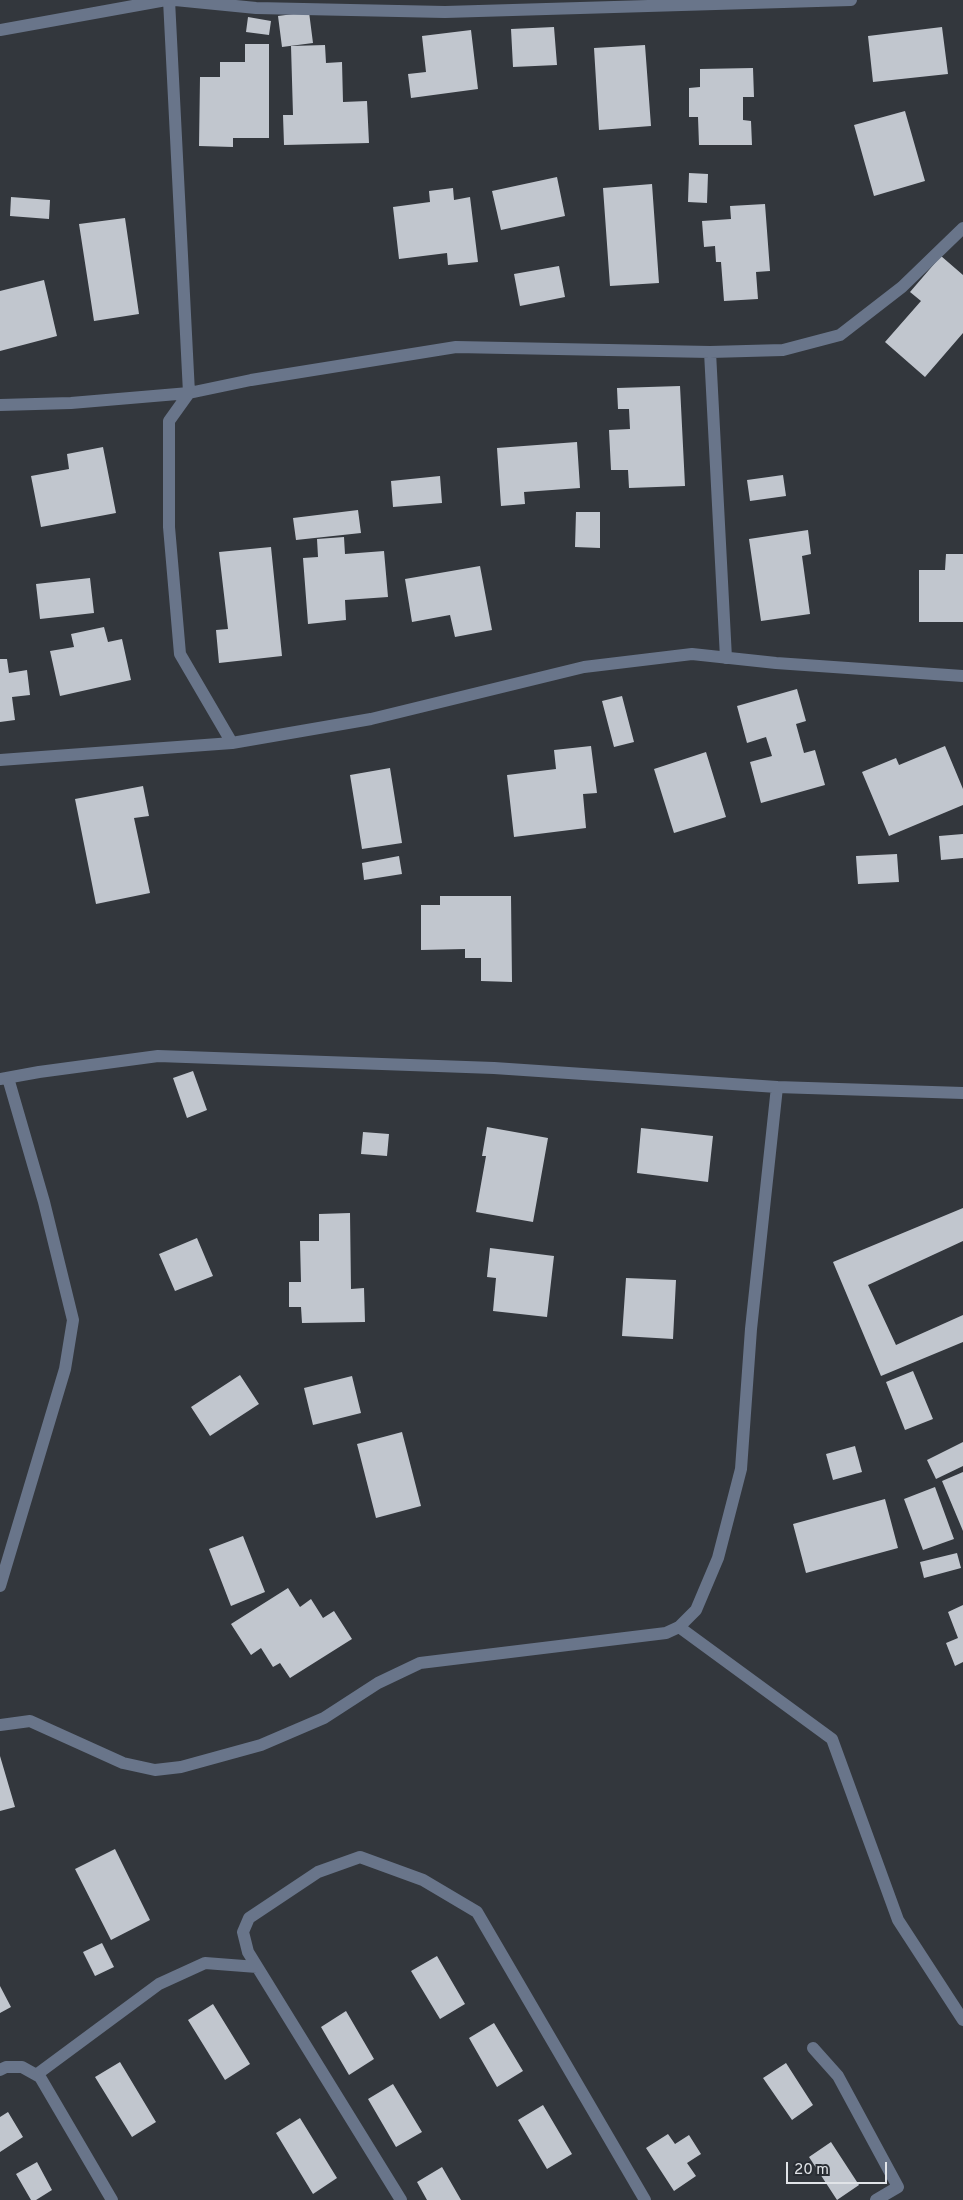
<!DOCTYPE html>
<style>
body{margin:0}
#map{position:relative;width:963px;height:2200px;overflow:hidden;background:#33373d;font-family:Overpass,sans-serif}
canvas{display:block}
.scale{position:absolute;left:786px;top:2162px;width:101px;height:22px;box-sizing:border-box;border:2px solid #e1e4e8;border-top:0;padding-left:6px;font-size:15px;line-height:18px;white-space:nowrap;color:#e1e4e8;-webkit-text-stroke:4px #292d33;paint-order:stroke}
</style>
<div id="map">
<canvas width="963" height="2200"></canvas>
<div class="scale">20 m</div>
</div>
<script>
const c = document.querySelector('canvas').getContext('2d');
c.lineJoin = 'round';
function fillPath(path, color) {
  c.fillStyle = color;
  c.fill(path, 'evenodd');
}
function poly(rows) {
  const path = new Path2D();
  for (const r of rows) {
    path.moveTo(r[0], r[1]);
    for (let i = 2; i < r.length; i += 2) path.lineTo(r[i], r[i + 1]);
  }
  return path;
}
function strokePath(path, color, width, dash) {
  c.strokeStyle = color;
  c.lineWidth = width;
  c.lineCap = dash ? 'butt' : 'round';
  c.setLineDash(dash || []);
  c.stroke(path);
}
const building = poly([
 [309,12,313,43,282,47,278,16],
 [248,17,271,21,269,35,246,32],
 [554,27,557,65,513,67,511,29],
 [942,27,948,74,873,82,868,36],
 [471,30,478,89,411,98,408,74,426,72,422,36],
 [245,44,269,44,269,138,233,138,233,147,199,146,200,77,220,77,220,62,245,62],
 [325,45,326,63,342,62,343,102,367,101,369,143,284,145,283,115,293,115,291,46],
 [645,45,651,126,599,130,594,48],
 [753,68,754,97,743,97,743,120,751,121,752,145,699,145,698,117,689,117,689,88,700,87,700,69],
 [905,111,925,181,874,196,854,125],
 [689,173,708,174,707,203,688,202],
 [557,177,565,216,501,230,492,191],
 [652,184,659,283,610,286,603,188],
 [453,188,454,200,470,197,478,262,448,265,447,253,399,259,393,207,430,202,429,191],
 [11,197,50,200,49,219,10,216],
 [765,204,770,271,756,272,758,299,724,301,721,262,716,262,715,246,704,247,702,221,731,219,730,206],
 [125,218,139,314,94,321,79,224],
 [941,256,963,275,963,333,925,377,885,342,921,301,910,292],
 [559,266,565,297,520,306,514,274],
 [44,280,57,336,0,351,0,291],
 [680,386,685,486,629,488,628,470,611,470,609,430,630,429,629,409,618,409,617,388],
 [577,442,580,488,524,492,525,504,501,506,497,448],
 [103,447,116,513,41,527,31,476,69,469,67,454],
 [783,475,786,496,750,501,747,480],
 [440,476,442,503,393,507,391,481],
 [358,510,361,533,296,540,293,518],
 [576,512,600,512,600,548,575,547],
 [808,530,811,554,802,556,810,614,761,621,749,539],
 [344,537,345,554,384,551,388,597,345,600,346,620,308,624,303,558,318,557,317,539],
 [271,547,282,656,219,663,216,630,228,629,219,552],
 [946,554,963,554,963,622,919,622,919,570,945,570],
 [480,566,492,630,455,637,450,615,412,622,405,579],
 [90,578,94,613,40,619,36,584],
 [104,627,108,642,122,639,131,680,60,696,50,651,74,647,71,634],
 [0,659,7,659,9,673,27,670,30,695,12,697,15,720,0,722],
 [797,689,806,721,796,724,804,753,815,750,825,785,761,803,750,762,772,756,766,737,747,743,737,706],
 [622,696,634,742,614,747,602,701],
 [591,746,597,793,583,794,586,828,514,837,507,775,556,769,554,750],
 [945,746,963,789,963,805,889,836,862,772,896,758,899,765],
 [706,752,726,817,674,833,654,769],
 [390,768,402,843,362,849,350,775],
 [143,786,149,816,134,818,150,893,96,904,75,799],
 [963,834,963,858,941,860,939,836],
 [897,854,899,882,858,884,856,856],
 [399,856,402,874,364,880,362,863],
 [440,896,511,896,512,982,481,981,481,958,465,958,465,949,421,950,421,905,440,905],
 [193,1071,207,1110,187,1118,173,1078],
 [487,1127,548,1138,533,1222,476,1212,486,1156,482,1156],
 [641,1128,713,1136,708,1182,637,1173],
 [363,1132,389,1134,387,1156,361,1154],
 [963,1208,963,1241,868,1285,896,1345,963,1315,963,1342,881,1376,833,1262],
 [350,1213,351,1289,364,1288,365,1322,302,1323,301,1307,289,1307,289,1282,301,1282,300,1241,319,1241,319,1214],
 [197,1238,213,1276,175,1291,159,1254],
 [490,1248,554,1256,547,1317,493,1311,496,1278,487,1277],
 [626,1278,676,1280,673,1339,622,1336],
 [913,1371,933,1419,905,1430,886,1382],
 [240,1375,259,1404,210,1436,191,1407],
 [352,1376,361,1413,313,1425,304,1388],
 [402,1432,421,1506,376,1518,357,1444],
 [963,1442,963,1466,936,1479,927,1460],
 [855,1446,862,1472,833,1480,826,1454],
 [963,1472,963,1531,942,1481],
 [935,1487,954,1539,923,1550,904,1499],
 [885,1499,898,1548,806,1573,793,1524],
 [243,1536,265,1592,231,1606,209,1549],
 [957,1553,961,1568,924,1578,920,1562],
 [288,1588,300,1607,311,1599,323,1618,334,1611,352,1639,290,1678,280,1663,273,1667,261,1648,251,1655,231,1624],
 [963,1605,963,1662,955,1666,946,1643,958,1638,948,1612],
 [0,1756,15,1807,0,1811],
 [115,1849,150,1920,111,1940,75,1869],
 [102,1943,114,1967,95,1976,83,1952],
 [437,1956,465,2004,440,2019,411,1971],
 [0,1986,11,2007,0,2013],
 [213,2004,250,2064,225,2080,188,2020],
 [346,2011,374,2059,349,2075,321,2027],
 [494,2023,523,2071,497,2087,469,2038],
 [120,2062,156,2122,132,2137,95,2077],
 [786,2063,813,2105,792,2120,763,2078],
 [393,2084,422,2132,396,2147,368,2099],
 [543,2105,572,2154,547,2169,518,2120],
 [8,2112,23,2137,0,2152,0,2117],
 [300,2118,337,2178,313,2194,276,2133],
 [668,2134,675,2144,689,2135,701,2154,687,2163,696,2176,674,2191,646,2148],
 [831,2142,859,2185,837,2200,809,2157],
 [37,2162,52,2190,36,2200,31,2200,16,2174],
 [442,2167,461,2200,427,2200,417,2182]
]);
const minor = poly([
 [169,0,189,393,169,421,169,527,180,654,232,743],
 [175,0,256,8,445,12,851,0],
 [0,30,166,0],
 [710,352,726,658],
 [0,405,71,403,189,393,251,380,456,347,710,352,783,350,840,335,902,287,963,228],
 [0,760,232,743,371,719,584,667,692,654,776,663,963,676],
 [0,1079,39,1072,158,1056,494,1068,777,1087,963,1093],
 [0,1586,65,1369,73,1320,44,1202,8,1078],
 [679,1627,832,1739,898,1920,963,2020],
 [0,1725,30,1721,123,1763,155,1770,181,1767,261,1745,324,1718,378,1683,420,1663,666,1633,679,1627,696,1610,718,1558,741,1469,751,1329,777,1087],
 [813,2048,838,2076,898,2187,876,2200],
 [0,2070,6,2067,22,2067,40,2077,112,2200],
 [36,2075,159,1984,205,1963,257,1967],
 [401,2200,248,1952,243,1932,249,1918,318,1872,360,1857,423,1880,477,1912,645,2200]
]);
fillPath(building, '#c1c6ce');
strokePath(minor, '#69758a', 12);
</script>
